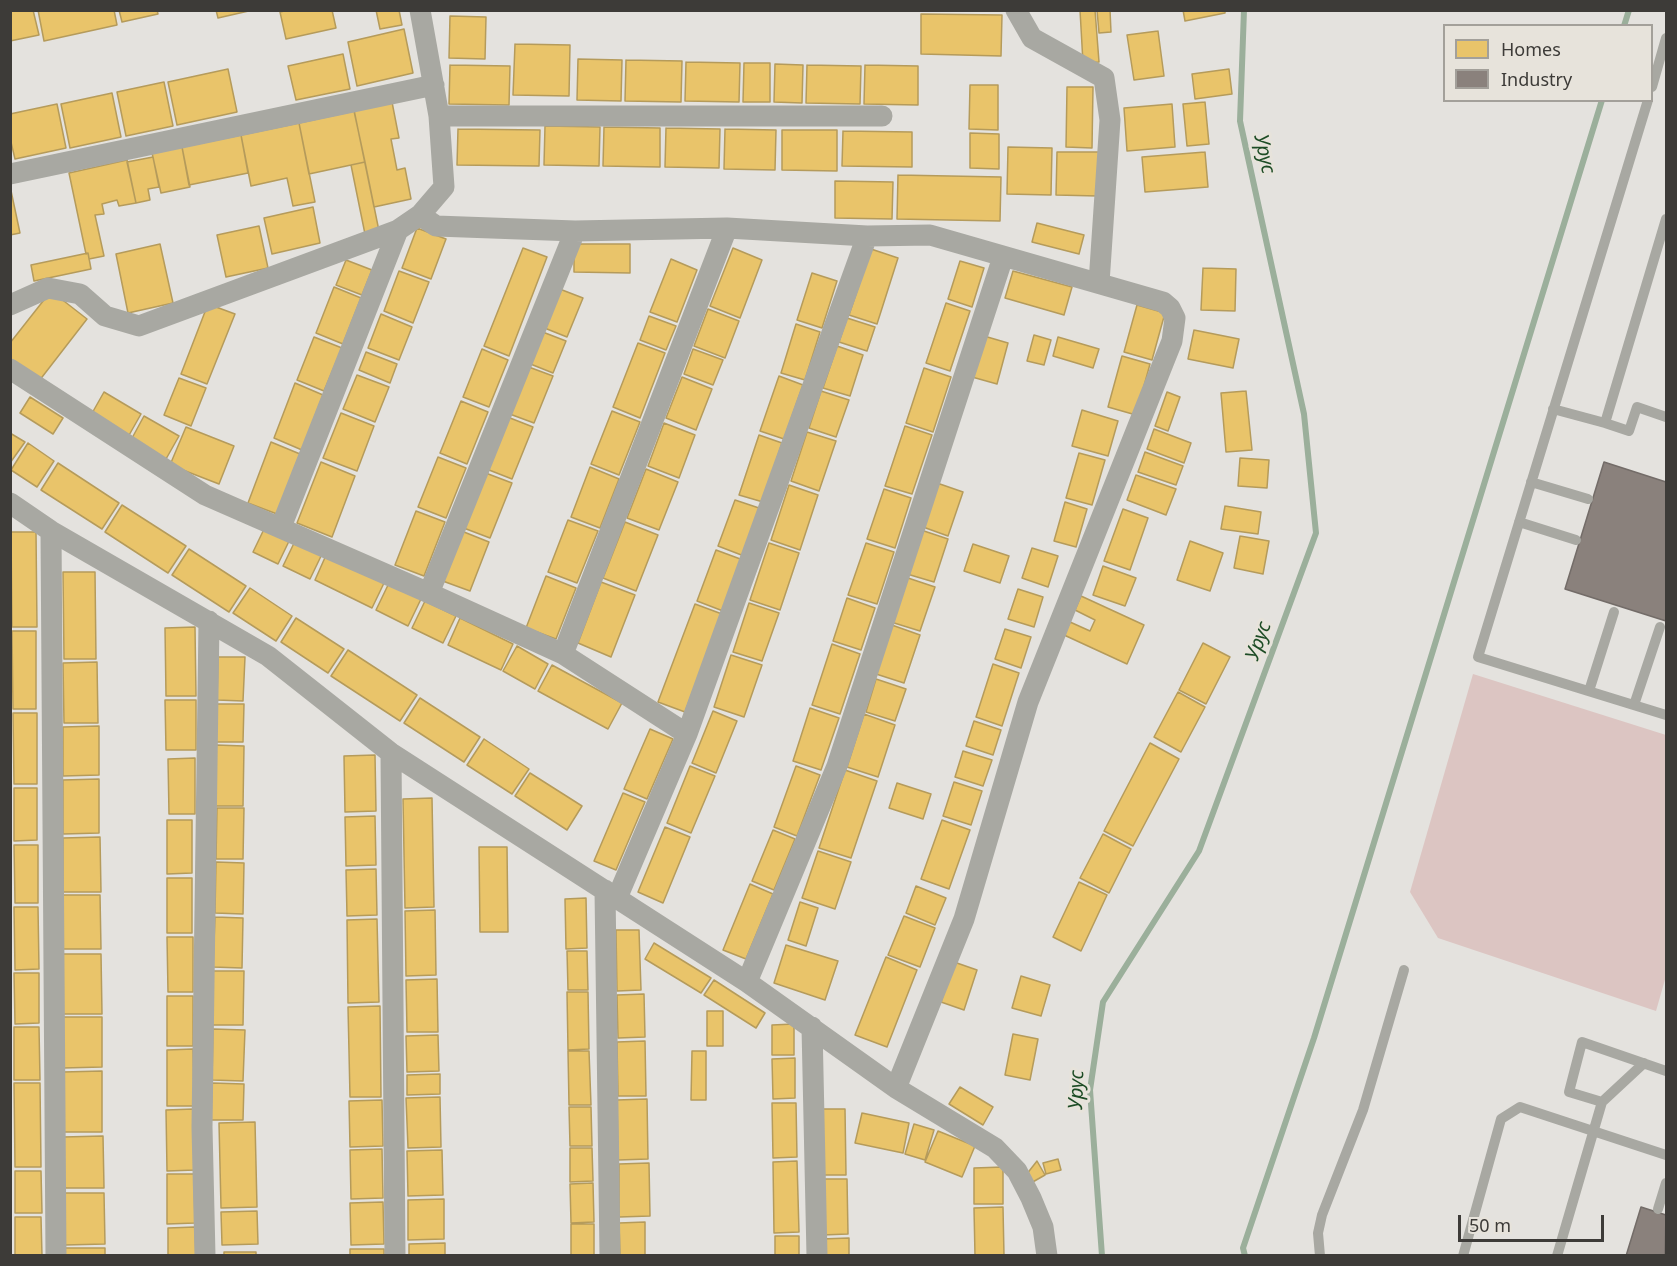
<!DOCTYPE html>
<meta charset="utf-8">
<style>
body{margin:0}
#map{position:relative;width:1677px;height:1266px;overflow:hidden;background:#e4e2de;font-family:"Noto Sans",sans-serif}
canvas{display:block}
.frame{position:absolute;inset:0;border:12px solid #3d3b38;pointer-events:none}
.legend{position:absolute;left:1443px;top:24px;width:210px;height:78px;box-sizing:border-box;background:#e7e3db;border:2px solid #a3a09a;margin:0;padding:8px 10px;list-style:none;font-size:18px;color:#3d3b38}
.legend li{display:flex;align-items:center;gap:12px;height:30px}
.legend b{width:30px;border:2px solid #a3a09a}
.scale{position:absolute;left:1458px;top:1215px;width:146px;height:27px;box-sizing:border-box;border:3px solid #3d3b38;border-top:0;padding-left:8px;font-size:18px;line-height:21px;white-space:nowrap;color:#3d3b38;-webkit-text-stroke:4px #e7e3db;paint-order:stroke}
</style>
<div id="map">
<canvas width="1677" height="1266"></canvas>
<div class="frame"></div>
<ul class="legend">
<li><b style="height:16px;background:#e9c46a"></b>Homes</li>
<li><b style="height:16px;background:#8a817c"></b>Industry</li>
</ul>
<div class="scale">50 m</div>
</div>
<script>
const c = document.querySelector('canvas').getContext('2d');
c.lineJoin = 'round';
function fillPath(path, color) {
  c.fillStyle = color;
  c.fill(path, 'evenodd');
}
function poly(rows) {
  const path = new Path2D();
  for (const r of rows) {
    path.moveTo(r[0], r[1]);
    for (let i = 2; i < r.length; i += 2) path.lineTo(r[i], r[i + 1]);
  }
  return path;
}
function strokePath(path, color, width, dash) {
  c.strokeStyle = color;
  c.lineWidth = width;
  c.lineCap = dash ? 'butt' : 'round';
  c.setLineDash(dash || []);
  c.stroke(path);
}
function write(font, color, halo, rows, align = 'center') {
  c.font = font + ' "Noto Sans",sans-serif';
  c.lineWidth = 6;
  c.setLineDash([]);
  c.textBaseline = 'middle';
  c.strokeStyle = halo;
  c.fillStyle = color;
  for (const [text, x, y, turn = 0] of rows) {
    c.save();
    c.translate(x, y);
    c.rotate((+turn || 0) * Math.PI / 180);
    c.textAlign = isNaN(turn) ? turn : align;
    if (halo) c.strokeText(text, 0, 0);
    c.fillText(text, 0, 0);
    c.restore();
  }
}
const green = poly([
 [1473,674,1666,735,1666,976,1656,1011,1438,938,1410,892]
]);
const homes = poly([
 [10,10,33,10,39,35,10,41,10,10],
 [38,10,114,10,117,25,44,41,38,10],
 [119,10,157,10,158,14,122,22,119,10],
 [216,10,253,10,218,18,216,10],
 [289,10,332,10,336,28,286,39,280,12,289,10],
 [376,10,399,10,402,25,380,29,376,10],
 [1080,10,1095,10,1099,62,1083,63,1080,10],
 [1097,10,1110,10,1111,32,1099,33,1097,10],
 [1183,10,1225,10,1225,13,1185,21,1183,10],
 [921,14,1002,15,1001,56,921,54,921,14],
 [450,16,486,17,485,59,449,58,450,16],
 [404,29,413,73,357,86,348,42,404,29],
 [1158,31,1164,76,1134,80,1127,35,1158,31],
 [515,44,570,45,569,96,513,95,515,44],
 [343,54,350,89,296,100,288,66,343,54],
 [578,59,622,60,621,101,577,100,578,59],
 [626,60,682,61,681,102,625,101,626,60],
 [686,62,740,63,739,102,685,101,686,62],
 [744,63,770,63,770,102,743,102,744,63],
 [775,64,803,65,802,103,774,102,775,64],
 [450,65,510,66,509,105,449,104,450,65],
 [807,65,861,66,860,104,806,103,807,65],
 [865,65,918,66,918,105,864,104,865,65],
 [228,69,237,112,177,125,168,82,228,69],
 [1229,69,1232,94,1195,99,1192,74,1229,69],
 [164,82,173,126,126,136,117,92,164,82],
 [970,85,998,85,998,130,969,129,970,85],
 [1067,87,1093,87,1092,148,1066,147,1067,87],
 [112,93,121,137,70,148,61,104,112,93],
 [392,102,399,138,391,139,397,170,405,168,411,199,374,207,354,110,392,102],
 [1205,102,1209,144,1187,146,1183,104,1205,102],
 [57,104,66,148,15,159,10,138,10,114,57,104],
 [1172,104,1175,147,1127,151,1124,108,1172,104],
 [354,111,365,162,309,174,299,123,354,111],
 [299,123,315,202,293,206,287,178,251,186,241,135,299,123],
 [545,126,600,127,599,166,544,165,545,126],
 [604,127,660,128,660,167,603,166,604,127],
 [666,128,720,129,719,168,665,167,666,128],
 [458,129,540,130,539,166,457,165,458,129],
 [725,129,776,130,775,170,724,169,725,129],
 [782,130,837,130,837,171,782,170,782,130],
 [843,131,912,132,912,167,842,166,843,131],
 [970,133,999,134,999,169,970,168,970,133],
 [241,135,248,173,189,185,182,147,241,135],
 [182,147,190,187,161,193,152,153,182,147],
 [1008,147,1052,148,1051,195,1007,194,1008,147],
 [1057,152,1099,152,1098,196,1056,195,1057,152],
 [1205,152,1208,187,1145,192,1142,157,1205,152],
 [153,157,159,187,148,189,150,200,136,203,127,162,153,157],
 [127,160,136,203,119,206,117,200,102,204,104,214,95,215,104,256,89,259,88,253,86,254,69,173,127,160],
 [365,162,379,231,365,234,351,165,365,162],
 [898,175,1001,177,1000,221,897,219,898,175],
 [835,181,893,182,892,219,835,218,835,181],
 [10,186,20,233,10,235,10,186],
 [313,207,320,243,272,254,264,218,313,207],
 [1037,223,1084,235,1079,254,1032,242,1037,223],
 [259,226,268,268,226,277,217,235,259,226],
 [417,228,446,239,431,279,402,268,417,228],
 [160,244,173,303,128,313,116,254,160,244],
 [574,244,630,244,630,273,574,272,574,244],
 [523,248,547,257,509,356,484,346,523,248],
 [733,248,762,260,740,318,710,306,733,248],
 [871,249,898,258,877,324,849,315,871,249],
 [88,253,91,269,34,281,31,265,88,253],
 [671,259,697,270,677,322,650,312,671,259],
 [346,260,372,270,362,295,336,285,346,260],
 [960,261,984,268,972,307,948,299,960,261],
 [1203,268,1236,269,1235,311,1201,310,1203,268],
 [399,271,429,282,413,323,384,311,399,271],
 [1013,271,1072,287,1064,315,1005,298,1013,271],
 [812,273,837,281,822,328,797,320,812,273],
 [334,287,361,298,343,344,316,333,334,287],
 [557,288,583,298,567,337,542,327,557,288],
 [51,291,87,319,39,381,10,359,10,343,51,291],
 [946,303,970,311,950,371,926,363,946,303],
 [208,304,235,314,207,384,181,374,208,304],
 [1137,305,1165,313,1152,360,1124,352,1137,305],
 [708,309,739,321,725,358,694,346,708,309],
 [381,314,412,327,399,360,368,348,381,314],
 [649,316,676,326,666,350,640,340,649,316],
 [847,318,875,327,867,351,839,342,847,318],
 [796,324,820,332,805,380,781,373,796,324],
 [1194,330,1239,339,1233,368,1188,359,1194,330],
 [540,331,566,341,553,373,528,363,540,331],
 [1034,335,1051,340,1044,365,1027,361,1034,335],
 [984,336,1008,343,997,384,972,377,984,336],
 [314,337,342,348,324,391,297,380,314,337],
 [1058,337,1099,349,1093,368,1053,356,1058,337],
 [638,343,665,353,640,418,613,407,638,343],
 [837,346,863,355,850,396,823,388,837,346],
 [482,349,508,360,489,407,463,397,482,349],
 [693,349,723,360,713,385,684,374,693,349],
 [366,352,397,364,390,383,359,370,366,352],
 [1122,356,1150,364,1136,415,1108,407,1122,356],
 [526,366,553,376,534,423,507,413,526,366],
 [924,368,951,377,933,432,906,423,924,368],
 [357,375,389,387,375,422,343,409,357,375],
 [779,376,803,385,784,439,760,431,779,376],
 [682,377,712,389,696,430,666,418,682,377],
 [179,378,206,388,191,426,164,415,179,378],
 [295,383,323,395,302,450,274,438,295,383],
 [821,391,849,400,836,437,809,428,821,391],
 [1246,391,1252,450,1226,452,1221,393,1246,391],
 [104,392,141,414,128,437,91,415,104,392],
 [1167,392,1180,397,1168,431,1155,426,1167,392],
 [30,397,63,418,53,434,20,413,30,397],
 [461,401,488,412,467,464,440,453,461,401],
 [1082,410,1118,421,1108,456,1072,446,1082,410],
 [612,411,640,422,619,475,591,464,612,411],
 [341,413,374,426,357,471,323,458,341,413],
 [144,416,179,436,166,459,131,440,144,416],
 [505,416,533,427,512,479,484,468,505,416],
 [664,423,695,435,679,478,648,466,664,423],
 [905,426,932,435,912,494,885,486,905,426],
 [186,427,234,446,219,484,170,465,186,427],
 [1154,429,1191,443,1184,463,1147,449,1154,429],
 [807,432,836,441,819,491,791,481,807,432],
 [10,433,25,442,10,463,10,433],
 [759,435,782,443,763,502,739,495,759,435],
 [271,442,300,454,277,514,248,503,271,442],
 [28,443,54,461,37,487,11,470,28,443],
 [1145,452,1183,466,1176,485,1138,472,1145,452],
 [1079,453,1105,460,1092,505,1066,498,1079,453],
 [438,457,466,468,446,518,418,507,438,457],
 [1240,458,1269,460,1267,488,1238,486,1240,458],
 [321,462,355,476,332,537,297,523,321,462],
 [58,463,119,503,102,529,41,490,58,463],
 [590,467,619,479,600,528,571,517,590,467],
 [646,469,678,482,659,530,627,518,646,469],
 [483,472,512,483,490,538,461,527,483,472],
 [1136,475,1176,489,1166,515,1127,500,1136,475],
 [937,483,963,492,948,536,923,527,937,483],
 [789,485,818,495,800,550,771,540,789,485],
 [884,489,911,498,895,548,867,539,884,489],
 [735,500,762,509,744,556,718,546,735,500],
 [1065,502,1087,509,1076,547,1054,541,1065,502],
 [122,505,186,546,168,573,105,532,122,505],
 [1225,506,1261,512,1258,534,1221,529,1225,506],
 [1123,509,1148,518,1130,570,1104,561,1123,509],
 [416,511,445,522,424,576,395,565,416,511],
 [568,520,598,531,577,583,548,572,568,520],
 [625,522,658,535,636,591,603,578,625,522],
 [266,525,291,537,278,564,253,552,266,525],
 [459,530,489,542,470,591,440,580,459,530],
 [921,530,948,539,934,582,907,574,921,530],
 [11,532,36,532,37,627,12,627,11,532],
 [1240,536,1269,541,1263,574,1234,568,1240,536],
 [296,539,323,552,310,579,283,566,296,539],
 [1190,541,1223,553,1210,591,1177,580,1190,541],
 [769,543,799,553,780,610,750,600,769,543],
 [866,543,894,552,877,604,848,595,866,543],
 [973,544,1009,556,1000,583,964,571,973,544],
 [1032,548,1058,556,1048,587,1022,578,1032,548],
 [189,549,246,586,229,612,172,575,189,549],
 [716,550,743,560,723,611,697,601,716,550],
 [327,553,385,581,372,608,315,580,327,553],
 [1103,566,1136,578,1125,606,1093,595,1103,566],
 [63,572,95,572,96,659,64,659,63,572],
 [546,576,576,588,556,639,526,628,546,576],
 [905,577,935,587,920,631,891,622,905,577],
 [601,582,635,595,611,657,578,643,601,582],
 [389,583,421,599,408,626,376,610,389,583],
 [250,588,292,616,276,641,233,613,250,588],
 [1018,589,1043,597,1034,627,1008,619,1018,589],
 [1081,596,1144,625,1127,664,1064,635,1070,622,1090,631,1095,620,1075,610,1081,596],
 [847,598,875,608,861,650,833,641,847,598],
 [425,601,456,616,443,643,412,628,425,601],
 [749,603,779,613,762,661,733,652,749,603],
 [695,604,722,614,685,712,658,702,695,604],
 [296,618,344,649,328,673,281,642,296,618],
 [460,618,513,644,501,670,448,645,460,618],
 [889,624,920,635,904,683,873,673,889,624],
 [195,627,196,696,166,696,165,628,195,627],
 [1005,629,1031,637,1021,668,995,659,1005,629],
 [12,631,36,631,36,709,13,709,12,631],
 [1203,643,1230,657,1206,704,1179,690,1203,643],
 [832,644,860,654,840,714,812,705,832,644],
 [517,646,548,664,535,689,503,671,517,646],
 [348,650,417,695,400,721,331,676,348,650],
 [731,655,762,665,744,717,714,707,731,655],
 [218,657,245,657,243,701,217,700,218,657],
 [97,662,98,723,64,723,63,663,97,662],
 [993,664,1019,673,1002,726,976,717,993,664],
 [552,665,622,703,608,729,538,691,552,665],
 [876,679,906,689,895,721,866,712,876,679],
 [1178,692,1205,707,1181,752,1154,737,1178,692],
 [420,698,480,737,464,762,404,723,420,698],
 [165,700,196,700,196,750,166,750,165,700],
 [217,704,244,704,243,742,216,742,217,704],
 [810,708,839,718,821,770,793,761,810,708],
 [713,711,737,721,716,773,692,763,713,711],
 [13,713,37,713,37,784,14,784,13,713],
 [864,714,895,725,878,777,847,767,864,714],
 [974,721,1001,730,993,755,966,746,974,721],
 [99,726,99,775,63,776,63,727,99,726],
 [650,729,673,739,647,799,624,789,650,729],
 [484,739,529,769,512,794,467,765,484,739],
 [1150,743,1179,759,1133,846,1104,831,1150,743],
 [216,745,244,746,243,806,215,806,216,745],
 [963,751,992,760,983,786,955,777,963,751],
 [375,755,376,811,345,812,344,756,375,755],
 [195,758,195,814,169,814,168,759,195,758],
 [690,766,715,776,691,833,667,823,690,766],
 [796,766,820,775,797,836,774,827,796,766],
 [845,770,877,781,851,858,819,848,845,770],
 [530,773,582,806,567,830,515,796,530,773],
 [99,779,99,833,63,834,63,780,99,779],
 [954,782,982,791,971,825,943,816,954,782],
 [897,783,931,794,923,819,889,808,897,783],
 [14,788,37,788,37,840,14,841,14,788],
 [623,793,645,802,616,870,594,861,623,793],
 [432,798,434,907,405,908,403,799,432,798],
 [217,808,244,808,243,859,216,859,217,808],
 [375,816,376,865,346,866,345,817,375,816],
 [167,820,192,820,192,873,167,874,167,820],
 [942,820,970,830,949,889,921,879,942,820],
 [665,827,690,837,663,903,638,892,665,827],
 [773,830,795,839,774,890,752,881,773,830],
 [1103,834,1131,849,1109,893,1080,878,1103,834],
 [100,837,101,892,63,892,63,838,100,837],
 [14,845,38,845,38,903,15,903,14,845],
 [479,847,507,847,508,932,480,932,479,847],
 [818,851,851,862,835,909,802,898,818,851],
 [216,862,244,863,243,914,215,913,216,862],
 [376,869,377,915,347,916,346,870,376,869],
 [167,878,192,878,192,933,167,933,167,878],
 [1079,882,1107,895,1081,951,1053,937,1079,882],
 [750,884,773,894,746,959,723,950,750,884],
 [916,886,946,898,935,925,906,913,916,886],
 [63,895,100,895,101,949,63,949,63,895],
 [586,898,587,948,566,949,565,899,586,898],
 [800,902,818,908,806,946,788,940,800,902],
 [14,907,38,907,39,969,15,970,14,907],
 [435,910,436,975,406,976,405,911,435,910],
 [904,916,935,928,920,967,888,955,904,916],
 [215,917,243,918,242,968,213,967,215,917],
 [377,919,379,1002,348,1003,347,920,377,919],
 [616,930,639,930,641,990,617,991,616,930],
 [167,937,193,937,193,992,168,992,167,937],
 [654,943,711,978,701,993,645,959,654,943],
 [786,945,838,961,825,1000,774,983,786,945],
 [567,951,587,951,588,990,568,990,567,951],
 [63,954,101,954,102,1014,63,1014,63,954],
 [886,957,917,970,887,1047,855,1035,886,957],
 [954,962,977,970,964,1010,941,1002,954,962],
 [213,971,244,971,243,1025,212,1025,213,971],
 [14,973,39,973,39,1023,15,1024,14,973],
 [1021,976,1050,985,1041,1016,1012,1008,1021,976],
 [437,979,438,1032,407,1032,406,980,437,979],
 [714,980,765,1013,756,1028,704,995,714,980],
 [567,992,588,992,589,1049,568,1050,567,992],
 [644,994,645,1037,618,1038,617,995,644,994],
 [167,996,193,996,193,1046,167,1046,167,996],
 [380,1006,381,1097,350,1097,348,1007,380,1006],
 [707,1011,723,1011,723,1046,707,1046,707,1011],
 [63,1017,102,1017,102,1067,63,1068,63,1017],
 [794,1024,794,1055,772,1055,772,1025,794,1024],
 [14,1027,39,1027,40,1080,14,1080,14,1027],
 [213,1029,245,1030,243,1081,212,1080,213,1029],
 [1013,1034,1038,1039,1030,1080,1005,1075,1013,1034],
 [438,1035,439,1071,407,1072,406,1036,438,1035],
 [645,1041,646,1096,618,1096,617,1042,645,1041],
 [193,1049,194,1106,167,1106,167,1050,193,1049],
 [568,1051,589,1051,591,1105,569,1105,568,1051],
 [692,1051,706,1051,706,1100,691,1100,692,1051],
 [795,1058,795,1098,773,1099,772,1059,795,1058],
 [102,1071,102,1132,63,1132,63,1072,102,1071],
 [440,1074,440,1094,407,1095,407,1075,440,1074],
 [14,1083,40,1083,41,1167,15,1167,14,1083],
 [212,1083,244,1084,243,1120,211,1120,212,1083],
 [960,1087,993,1107,983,1125,949,1104,960,1087],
 [440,1097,441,1147,408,1148,406,1098,440,1097],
 [647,1099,648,1159,618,1160,617,1100,647,1099],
 [382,1100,383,1146,350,1147,349,1101,382,1100],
 [772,1103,796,1103,797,1157,773,1158,772,1103],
 [569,1107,591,1107,592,1146,570,1146,569,1107],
 [194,1109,195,1170,167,1171,166,1110,194,1109],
 [819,1109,845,1109,846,1175,820,1175,819,1109],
 [862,1113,909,1123,903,1153,855,1143,862,1113],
 [255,1122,257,1207,221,1208,219,1123,255,1122],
 [914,1124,934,1130,925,1160,905,1154,914,1124],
 [938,1131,975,1146,962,1177,925,1162,938,1131],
 [103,1136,104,1188,63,1188,63,1137,103,1136],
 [570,1148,592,1148,593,1181,570,1182,570,1148],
 [382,1149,383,1198,351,1199,350,1150,382,1149],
 [442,1150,443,1195,408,1196,407,1151,442,1150],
 [1058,1159,1061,1170,1046,1174,1043,1163,1058,1159],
 [797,1161,799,1232,774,1233,773,1162,797,1161],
 [1037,1161,1045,1175,1031,1183,1026,1175,1037,1161],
 [649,1163,650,1216,619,1217,619,1164,649,1163],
 [1003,1167,1003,1204,974,1204,974,1168,1003,1167],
 [15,1171,41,1171,42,1213,15,1213,15,1171],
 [167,1174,194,1174,195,1223,167,1224,167,1174],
 [821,1179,847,1179,848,1234,822,1235,821,1179],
 [593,1183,594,1222,571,1223,570,1184,593,1183],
 [64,1193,104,1193,105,1244,64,1245,64,1193],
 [444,1199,444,1239,408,1240,408,1200,444,1199],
 [383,1202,384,1244,351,1245,350,1203,383,1202],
 [1003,1207,1004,1256,975,1256,974,1208,1003,1207],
 [257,1211,258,1244,222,1245,221,1212,257,1211],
 [15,1217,41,1217,42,1256,15,1256,15,1217],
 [645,1222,645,1256,620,1256,619,1223,645,1222],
 [571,1224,594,1224,594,1255,571,1255,571,1224],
 [195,1227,196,1256,168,1256,168,1228,195,1227],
 [775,1236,799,1236,799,1256,775,1256,775,1236],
 [849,1238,849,1256,821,1256,821,1239,849,1238],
 [445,1243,445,1256,409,1256,409,1244,445,1243],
 [65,1248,105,1248,105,1256,65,1256,65,1248],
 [350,1249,384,1249,384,1256,350,1256,350,1249],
 [224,1252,256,1252,256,1256,224,1256,224,1252]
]);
const industry = poly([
 [1604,462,1666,482,1666,621,1565,589,1604,462],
 [1641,1207,1666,1215,1665,1256,1626,1256,1641,1207]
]);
const stream = poly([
 [1624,26,1629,10],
 [1102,1256,1090,1090,1103,1002,1199,851,1316,533,1304,414,1240,121,1244,10],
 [1245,1256,1243,1248,1314,1038,1602,100]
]);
const service = poly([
 [1652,87,1666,38],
 [1648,100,1478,657,1666,715],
 [1553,409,1605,423,1666,219],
 [1605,423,1629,431,1637,407,1666,417],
 [1531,482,1588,499],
 [1519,522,1576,540],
 [1589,691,1614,612],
 [1634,705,1660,627],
 [1644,1063,1602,1102,1569,1092,1582,1042,1666,1071],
 [1658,1209,1666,1183],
 [1320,1256,1318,1233,1322,1215,1363,1110,1404,970],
 [1463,1256,1501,1119,1520,1107,1666,1155],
 [1557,1256,1602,1102]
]);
const minor = poly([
 [420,10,439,116,444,187,420,215],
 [1016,10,1032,38,1104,78,1110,120,1099,283],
 [439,116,882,116],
 [10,174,434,85],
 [10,305,48,288,80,294,105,316,139,326,398,230,420,215,436,226,575,231,727,228,867,236,930,235,1163,302,1170,308,1175,318,1172,341,1028,702,964,919,896,1088],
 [10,369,205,495,429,593,563,654,687,734],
 [10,503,51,531,268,656,391,753,747,982,896,1088,995,1148,1017,1171,1031,1198,1043,1227,1047,1256],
 [281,527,398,230],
 [51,531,56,1256],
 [429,593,575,231],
 [563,654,727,228],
 [391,753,395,1256],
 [605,890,610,1256],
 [617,898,687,734,867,236],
 [747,982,837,766,1003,257],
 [812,1027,817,1256],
 [205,1256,202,1127,209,621]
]);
const waterNames = [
 ["Урус",1264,154,78],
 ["Урус",1259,641,-70],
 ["Урус",1077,1090,-88]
];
fillPath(green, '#dcc5c2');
fillPath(homes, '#e9c46a');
strokePath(homes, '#b59b5b', 1.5);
fillPath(industry, '#8a817c');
strokePath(industry, '#736c68', 1.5);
strokePath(stream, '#9baf9b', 6);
strokePath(service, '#a8a8a2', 10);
strokePath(minor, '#a8a8a2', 21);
write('italic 20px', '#1d4c25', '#e7e3db', waterNames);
</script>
